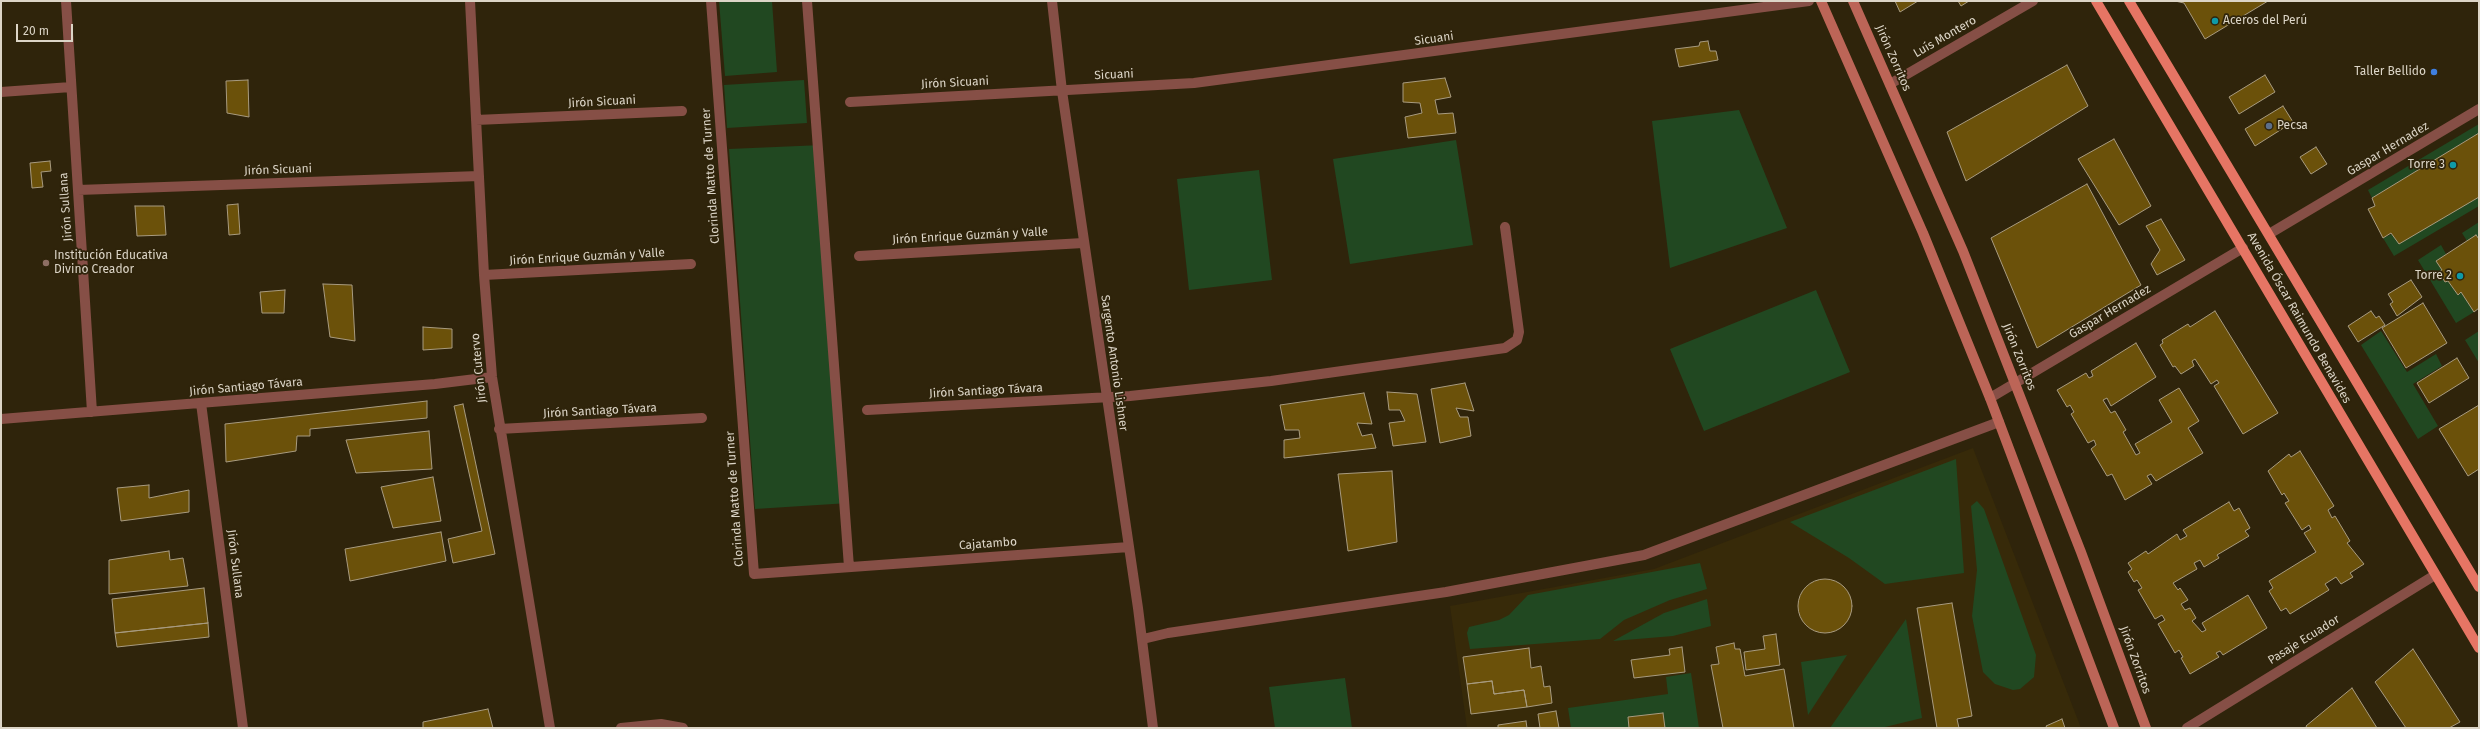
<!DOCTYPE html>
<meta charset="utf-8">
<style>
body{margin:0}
#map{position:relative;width:2480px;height:729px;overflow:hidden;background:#2f240b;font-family:"Fira Sans",sans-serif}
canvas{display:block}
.frame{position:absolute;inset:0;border:2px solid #dcd5c7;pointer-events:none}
.scale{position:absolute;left:16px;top:24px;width:57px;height:18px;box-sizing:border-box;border:2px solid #dcd5c7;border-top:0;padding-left:5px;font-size:12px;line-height:14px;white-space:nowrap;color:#dcd5c7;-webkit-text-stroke:3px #2f240b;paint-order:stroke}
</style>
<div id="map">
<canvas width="2480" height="729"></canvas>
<div class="frame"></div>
<div class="scale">20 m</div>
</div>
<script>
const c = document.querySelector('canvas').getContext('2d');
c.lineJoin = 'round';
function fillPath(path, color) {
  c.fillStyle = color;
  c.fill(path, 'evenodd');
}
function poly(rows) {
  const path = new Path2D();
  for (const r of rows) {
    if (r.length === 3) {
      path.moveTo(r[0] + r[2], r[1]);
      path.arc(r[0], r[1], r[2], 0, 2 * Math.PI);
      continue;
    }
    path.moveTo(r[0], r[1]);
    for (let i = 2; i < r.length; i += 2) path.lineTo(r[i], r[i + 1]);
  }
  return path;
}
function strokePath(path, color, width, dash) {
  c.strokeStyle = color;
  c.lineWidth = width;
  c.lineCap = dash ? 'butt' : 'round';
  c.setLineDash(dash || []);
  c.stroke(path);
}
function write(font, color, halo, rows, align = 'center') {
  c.font = font + ' "Fira Sans",sans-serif';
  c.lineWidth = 3.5;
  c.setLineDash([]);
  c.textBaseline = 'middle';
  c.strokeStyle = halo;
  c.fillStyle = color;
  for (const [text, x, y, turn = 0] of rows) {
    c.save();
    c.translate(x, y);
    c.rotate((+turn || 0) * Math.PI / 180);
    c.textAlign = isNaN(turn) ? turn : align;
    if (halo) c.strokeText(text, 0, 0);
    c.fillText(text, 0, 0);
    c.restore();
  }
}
const built = poly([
 [1973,448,2081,728,1467,728,1450,606,1654,569]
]);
const green = poly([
 [719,1,772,1,777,72,725,76],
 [804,80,807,123,727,128,724,85],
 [1739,110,1787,228,1670,268,1652,121],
 [2479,124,2479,133,2372,198,2368,190],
 [1456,140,1473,245,1350,264,1333,159],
 [822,145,849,503,755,509,729,149],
 [1259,170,1272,280,1189,290,1177,179],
 [2479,197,2479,206,2394,256,2383,238],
 [2479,222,2479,239,2476,235,2467,241,2462,233],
 [2441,245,2446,254,2436,261,2442,270,2439,272,2445,282,2448,281,2458,295,2461,292,2474,312,2456,323,2418,260],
 [1816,290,1850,372,1704,431,1670,349],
 [2381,331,2407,372,2436,354,2442,366,2413,384,2438,426,2418,439,2361,345],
 [2479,331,2479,363,2465,340],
 [1956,459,1964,573,1885,584,1849,558,1790,522],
 [1977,501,1984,509,2036,655,2034,677,2020,689,2013,690,1995,684,1983,672,1972,616,1977,570,1971,506],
 [1700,563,1707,589,1670,600,1624,620,1600,639,1470,649,1467,633,1469,627,1499,620,1509,615,1528,595],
 [1707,599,1711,626,1673,636,1613,641,1664,613],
 [1906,619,1922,718,1881,728,1830,728],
 [1847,655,1808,715,1801,662],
 [1691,673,1699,728,1571,728,1568,708,1668,694,1666,677],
 [1345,678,1352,728,1275,728,1269,687]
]);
const building = poly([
 [1895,1,1918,1,1900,12,1895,1],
 [1958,1,1969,1,1961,6,1958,1],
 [2268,1,2205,39,2184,3,2175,1,2268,1],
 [1708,41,1710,51,1716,51,1718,60,1679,67,1675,49,1699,46,1700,42,1708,41],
 [2067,65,2088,106,1966,181,1947,132,2067,65],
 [2265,75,2275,92,2239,114,2229,97,2265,75],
 [1445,78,1451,97,1435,100,1438,114,1453,113,1456,133,1408,138,1405,117,1422,113,1420,103,1403,102,1403,83,1445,78],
 [248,80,249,117,227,113,226,81,248,80],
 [2283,106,2293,122,2255,146,2245,129,2283,106],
 [2479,133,2479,197,2399,244,2391,233,2383,238,2368,209,2375,206,2372,198,2479,133],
 [2114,139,2151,206,2119,225,2078,159,2114,139],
 [2316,147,2327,164,2311,174,2300,157,2316,147],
 [50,161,51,171,41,172,43,187,32,188,30,163,50,161],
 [2087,184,2141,285,2037,348,1991,238,2087,184],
 [238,204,240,234,229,235,227,205,238,204],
 [135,206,164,206,166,235,137,236,135,206],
 [2161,219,2185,260,2157,275,2151,264,2160,250,2146,226,2161,219],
 [2476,235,2479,239,2479,308,2474,312,2461,292,2458,295,2448,281,2445,282,2439,272,2442,270,2436,261,2476,235],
 [2411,280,2422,297,2397,316,2390,304,2393,302,2388,294,2411,280],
 [323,284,352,285,355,341,330,337,323,284],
 [285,290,284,313,262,313,260,292,285,290],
 [2423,303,2447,343,2406,368,2382,328,2423,303],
 [2215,311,2278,413,2243,434,2214,386,2219,383,2217,380,2211,384,2195,359,2192,361,2194,366,2181,374,2175,366,2173,367,2160,345,2163,343,2162,340,2188,324,2190,327,2215,311],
 [2371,311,2376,318,2379,316,2385,325,2358,342,2348,326,2371,311],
 [423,327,452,329,452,348,423,350,423,327],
 [2136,343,2156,377,2111,406,2107,398,2103,400,2111,413,2115,411,2126,430,2123,432,2136,455,2140,453,2135,444,2172,422,2159,400,2179,388,2199,421,2188,428,2203,453,2156,481,2151,474,2147,476,2152,484,2125,500,2112,474,2107,476,2091,449,2096,445,2094,440,2088,443,2071,414,2074,412,2070,405,2067,407,2057,390,2086,373,2089,378,2093,376,2091,371,2136,343],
 [2457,358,2469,378,2429,403,2417,383,2457,358],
 [1465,383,1474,411,1456,408,1460,417,1468,417,1471,436,1440,443,1431,389,1465,383],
 [1387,392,1417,394,1426,442,1393,446,1389,423,1405,421,1400,410,1389,410,1387,392],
 [1364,393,1372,424,1357,423,1362,436,1372,434,1376,448,1284,458,1284,440,1300,438,1299,430,1285,430,1280,405,1364,393],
 [427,401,427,418,310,429,310,436,297,436,296,451,226,462,225,424,427,401],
 [463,404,495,554,453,563,448,539,482,531,454,406,463,404],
 [2479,405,2479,469,2468,476,2439,429,2479,405],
 [429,431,432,469,356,473,346,440,429,431],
 [2300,451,2334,506,2328,510,2332,518,2335,516,2350,541,2347,543,2364,564,2350,573,2353,577,2341,584,2336,577,2325,584,2329,590,2290,614,2286,608,2281,611,2269,591,2273,588,2269,581,2316,552,2304,533,2311,529,2309,525,2302,530,2285,503,2289,501,2284,493,2282,495,2268,471,2289,454,2291,457,2300,451],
 [1392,471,1397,542,1348,551,1338,474,1392,471],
 [433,477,441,521,393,528,381,487,433,477],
 [149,485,149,498,189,490,189,512,121,521,117,488,149,485],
 [2229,502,2234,511,2239,508,2250,528,2245,531,2249,536,2217,555,2219,558,2204,567,2200,560,2194,563,2197,569,2173,583,2178,590,2180,588,2188,600,2181,604,2185,610,2190,608,2196,618,2192,621,2202,632,2206,630,2202,623,2248,595,2267,628,2223,655,2220,651,2216,653,2219,657,2190,674,2181,658,2183,657,2179,650,2175,653,2158,624,2165,620,2162,615,2155,619,2138,590,2142,588,2137,580,2134,582,2128,572,2132,569,2128,563,2146,551,2148,554,2177,534,2180,540,2187,536,2183,530,2229,502],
 [441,532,446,561,350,581,345,549,441,532],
 [169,551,170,560,183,558,188,586,109,594,109,560,169,551],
 [1825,606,27],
 [204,588,208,623,115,633,112,599,204,588],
 [1952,603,1972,716,1957,719,1959,728,1937,728,1917,608,1952,603],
 [208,623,209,637,117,647,115,633,208,623],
 [1776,634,1780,665,1746,670,1744,652,1765,649,1763,636,1776,634],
 [1734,643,1735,649,1740,649,1745,676,1784,669,1794,728,1723,728,1711,665,1719,664,1716,647,1734,643],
 [1682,647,1685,672,1634,678,1631,660,1670,655,1669,649,1682,647],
 [1529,648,1531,668,1541,666,1544,687,1550,686,1552,703,1527,707,1524,690,1494,694,1492,681,1467,684,1463,657,1529,648],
 [2413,649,2460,722,2449,728,2406,728,2375,682,2413,649],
 [1492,681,1494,694,1524,690,1527,707,1471,714,1467,684,1492,681],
 [2352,688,2377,728,2307,728,2306,726,2352,688],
 [488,709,493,728,423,728,423,722,488,709],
 [1556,711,1559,728,1540,728,1538,714,1556,711],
 [1663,713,1665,728,1629,728,1628,717,1663,713],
 [2062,719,2065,728,2047,728,2046,726,2062,719],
 [1526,721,1527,728,1498,728,1498,725,1526,721]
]);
const street = poly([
 [66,1,92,412],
 [470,1,484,275,492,377,550,728],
 [711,1,754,574,1129,547],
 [807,1,849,567],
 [1052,1,1062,91,1138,608,1153,728],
 [1890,84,2033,1],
 [1,92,71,87],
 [850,102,1194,83,1809,1],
 [476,120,682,111],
 [78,190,479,176],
 [2269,234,2479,109],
 [859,256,1083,243],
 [484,275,691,264],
 [1990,398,2243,248],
 [201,403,243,728],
 [867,410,1130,396,1271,381,1505,348,1517,340,1519,332,1505,227],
 [1,419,435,384,492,377],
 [499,429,702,418],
 [1143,639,1168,633,1446,592,1644,555,1999,422],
 [621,728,661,724,683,728],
 [2187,728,2435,575]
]);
const secondary = poly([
 [1821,1,1923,233,1990,398,2114,728],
 [1853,1,1963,251,2081,552,2146,728]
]);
const primary = poly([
 [2096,1,2479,648],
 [2129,1,2479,587]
]);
const markers = [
 [2215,21,4,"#0f9aa8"],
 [2434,72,4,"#3f7fe0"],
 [2269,126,4,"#5c6f8a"],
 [2453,165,4,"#0f9aa8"],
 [46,263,4,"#8d6e63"],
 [2460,276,4,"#0f9aa8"]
];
const poiNames = [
 ["Aceros del Perú",2223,21],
 ["Taller Bellido",2426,72,"right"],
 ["Pecsa",2277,126],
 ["Torre 3",2445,165,"right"],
 ["Institución Educativa",54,256],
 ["Divino Creador",54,270],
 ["Torre 2",2452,276,"right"]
];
const streetNames = [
 ["Luís Montero",1945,37,-30],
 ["Sicuani",1434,39,-8],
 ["Jirón Zorritos",1893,58,66],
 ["Sicuani",1114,75,-3],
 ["Jirón Sicuani",955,83,-3],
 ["Jirón Sicuani",602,102,-3],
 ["Gaspar Hernadez",2388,149,-31],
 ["Jirón Sicuani",278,170,-2],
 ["Clorinda Matto de Turner",711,176,-94],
 ["Jirón Sullana",66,207,-94],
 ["Jirón Enrique Guzmán y Valle",970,236,-3],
 ["Jirón Enrique Guzmán y Valle",587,257,-3],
 ["Gaspar Hernadez",2110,312,-31],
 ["Avenida Óscar Raimundo Benavides",2299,318,60],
 ["Jirón Zorritos",2019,357,68],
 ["Sargento Antonio Lishner",1114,363,82],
 ["Jirón Cutervo",479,368,-96],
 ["Jirón Santiago Távara",246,387,-5],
 ["Jirón Santiago Távara",986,391,-3],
 ["Jirón Santiago Távara",600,411,-3],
 ["Clorinda Matto de Turner",735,499,-94],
 ["Cajatambo",988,544,-4],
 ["Jirón Sullana",235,564,83],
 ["Pasaje Ecuador",2304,640,-32],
 ["Jirón Zorritos",2135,660,70]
];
fillPath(built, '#372a09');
fillPath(green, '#214821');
fillPath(building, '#6b510a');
strokePath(building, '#a89b80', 1);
strokePath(street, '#864f46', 10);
strokePath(secondary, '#bc6557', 10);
strokePath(primary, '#e67564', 10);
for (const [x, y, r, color] of markers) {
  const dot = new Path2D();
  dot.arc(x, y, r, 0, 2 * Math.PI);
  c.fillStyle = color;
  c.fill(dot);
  strokePath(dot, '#2f240b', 1.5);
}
write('12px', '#dcd5c7', '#2f240b', poiNames, 'left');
write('12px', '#dcd5c7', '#2f240b', streetNames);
</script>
